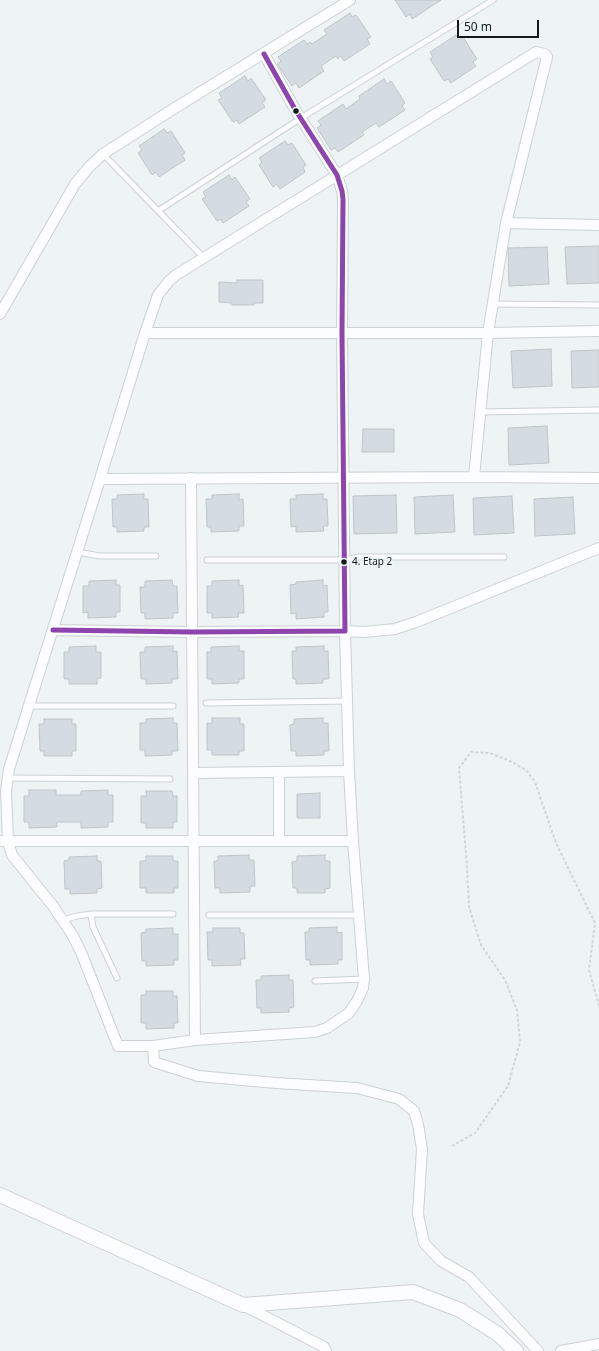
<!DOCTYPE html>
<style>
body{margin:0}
#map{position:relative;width:599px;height:1351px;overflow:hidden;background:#eef4f6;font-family:"Noto Sans",sans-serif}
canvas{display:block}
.scale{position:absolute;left:457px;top:20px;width:82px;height:18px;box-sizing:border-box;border:2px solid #151819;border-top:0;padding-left:5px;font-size:12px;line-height:14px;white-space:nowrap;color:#151819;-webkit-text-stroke:3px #ebf6f9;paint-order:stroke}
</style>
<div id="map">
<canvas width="599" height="1351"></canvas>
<div class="scale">50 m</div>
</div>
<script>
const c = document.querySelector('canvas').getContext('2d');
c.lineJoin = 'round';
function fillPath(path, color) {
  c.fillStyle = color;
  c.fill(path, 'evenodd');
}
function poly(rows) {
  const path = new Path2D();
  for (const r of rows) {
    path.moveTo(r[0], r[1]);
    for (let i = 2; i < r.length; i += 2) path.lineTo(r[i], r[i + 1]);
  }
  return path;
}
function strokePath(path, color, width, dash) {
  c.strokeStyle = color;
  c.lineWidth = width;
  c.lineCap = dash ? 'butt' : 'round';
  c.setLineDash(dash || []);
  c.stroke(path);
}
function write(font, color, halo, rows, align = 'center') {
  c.font = font + ' "Noto Sans",sans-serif';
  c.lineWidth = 3;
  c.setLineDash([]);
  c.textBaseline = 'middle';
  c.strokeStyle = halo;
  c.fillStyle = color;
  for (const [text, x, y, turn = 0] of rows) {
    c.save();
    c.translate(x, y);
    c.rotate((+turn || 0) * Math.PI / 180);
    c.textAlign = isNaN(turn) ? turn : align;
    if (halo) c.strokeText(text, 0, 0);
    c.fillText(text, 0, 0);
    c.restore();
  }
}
const building = poly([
 [395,0,441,0,412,19,410,14,406,17,395,0],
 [350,13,352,17,356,15,371,37,367,39,370,44,344,61,341,56,338,59,336,56,321,66,324,71,299,88,296,83,292,86,277,64,281,61,278,57,304,40,307,44,310,42,312,44,327,34,324,30,350,13],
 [456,35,459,40,463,37,477,59,473,62,476,66,451,83,448,79,444,81,430,59,433,57,430,52,456,35],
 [245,76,248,81,251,78,266,100,262,103,265,107,239,124,237,120,233,122,218,100,222,98,219,93,245,76],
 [384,79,387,84,391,81,405,103,402,106,405,110,379,127,376,123,362,132,364,135,338,152,335,148,331,150,317,128,321,125,318,121,343,104,346,109,360,99,359,96,384,79],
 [164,129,167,133,171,131,185,153,182,155,185,160,159,177,156,172,152,175,138,153,142,150,139,146,164,129],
 [285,141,288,145,292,143,306,165,303,167,305,172,280,189,277,184,273,187,259,165,262,162,259,158,285,141],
 [229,175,232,180,235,177,250,199,246,202,249,206,223,223,221,219,217,221,202,199,206,197,203,192,229,175],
 [599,246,599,283,567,284,565,247,599,246],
 [547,247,549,284,509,286,508,248,547,247],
 [237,280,263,280,263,303,254,303,254,305,232,305,232,303,219,302,219,282,237,283,237,280],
 [551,349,552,386,513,388,511,351,551,349],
 [599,350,599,387,572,388,571,351,599,350],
 [547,426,549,463,509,465,508,428,547,426],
 [363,429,394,429,394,452,362,452,363,429],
 [144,494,144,499,148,499,149,527,144,527,144,531,117,532,117,527,113,527,112,499,117,499,117,495,144,494],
 [239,494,239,500,243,499,244,526,239,526,239,531,211,532,211,527,207,527,206,499,212,499,212,495,239,494],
 [323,494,323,499,327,499,328,526,323,526,324,531,296,532,296,526,291,527,290,499,296,499,296,495,323,494],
 [396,495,397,533,354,534,353,496,396,495],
 [453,495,455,532,415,534,414,497,453,495],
 [512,496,514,533,474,535,473,498,512,496],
 [573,497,575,534,535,536,534,499,573,497],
 [116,580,116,585,120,585,120,612,116,612,116,617,88,618,88,612,83,613,83,586,89,586,89,581,116,580],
 [172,580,173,586,177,586,178,613,173,613,173,618,145,619,145,613,141,613,140,587,145,587,145,581,172,580],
 [239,580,239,586,243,585,244,613,238,613,239,617,212,618,212,613,207,613,207,586,212,586,212,581,239,580],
 [323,580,323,586,327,585,328,612,324,612,324,617,296,619,296,613,291,614,290,585,296,584,296,582,323,580],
 [96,646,96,652,101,652,101,678,97,678,97,684,69,684,69,679,64,679,64,652,69,652,69,647,96,646],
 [173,646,173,652,177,651,178,679,172,679,172,683,146,684,146,679,141,679,140,652,145,652,145,647,173,646],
 [239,646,239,651,244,651,244,679,239,679,239,683,212,684,212,679,207,679,207,652,211,652,211,647,239,646],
 [324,646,324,651,328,651,329,679,323,679,323,683,296,684,296,679,293,679,292,651,296,651,296,647,324,646],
 [173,718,173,723,177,723,178,751,172,751,172,755,145,756,145,750,140,750,140,723,146,723,146,719,173,718],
 [212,718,240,718,240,724,244,724,244,751,239,751,239,755,212,755,212,750,207,750,207,723,212,724,212,718],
 [323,718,323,723,328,723,329,751,324,751,324,755,296,756,296,751,291,751,290,725,294,724,294,719,323,718],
 [44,719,72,719,72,724,76,724,76,751,72,751,72,756,44,756,44,751,40,751,39,724,44,724,44,719],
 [29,790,56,790,56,795,81,795,81,791,108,790,108,795,113,795,113,822,108,822,108,827,81,828,81,822,57,822,57,827,29,828,29,822,24,822,24,796,29,796,29,790],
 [146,791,172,791,173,796,177,796,177,822,173,822,173,828,146,828,146,823,141,823,141,796,147,796,146,791],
 [320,793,320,818,297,818,297,794,320,793],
 [249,855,249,860,254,860,255,886,250,886,250,892,220,893,220,888,215,888,214,861,218,861,218,856,249,855],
 [325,855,325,861,330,861,330,888,325,889,325,893,297,893,297,888,293,888,292,862,297,861,297,856,325,855],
 [97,856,97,861,101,861,102,888,97,889,97,893,70,894,70,889,65,889,64,861,69,860,69,857,97,856],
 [146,856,173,856,173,861,178,861,178,888,174,888,174,893,146,893,146,888,140,888,140,861,146,861,146,856],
 [337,927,337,933,342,932,342,960,338,960,338,964,310,965,310,960,306,960,305,932,309,932,309,928,337,927],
 [173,928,173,934,178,934,178,960,174,960,174,965,146,966,146,961,142,961,141,933,146,932,146,929,173,928],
 [213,928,240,928,240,933,244,933,245,959,240,959,241,965,212,966,212,960,208,960,207,932,213,932,213,928],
 [289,975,289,980,293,980,294,1007,289,1008,289,1012,261,1013,261,1008,257,1008,256,980,261,980,261,976,289,975],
 [146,991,173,991,173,996,177,996,178,1023,174,1023,174,1028,146,1029,146,1023,141,1023,141,995,146,995,146,991]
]);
const path = poly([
 [452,1146,475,1133,508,1086,520,1042,517,1010,505,980,481,945,469,907,467,867,459,768,471,752,490,753,508,760,526,770,535,782,556,843,595,923,589,970,599,1006]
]);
const lane = poly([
 [103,154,204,258],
 [158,211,301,118,493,0],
 [492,304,599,305],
 [480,412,599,410],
 [77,552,100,556,156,556],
 [207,560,344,560,359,557,504,557],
 [206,703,347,701],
 [29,706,173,706],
 [7,778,170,779],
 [91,914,93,927,117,978],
 [209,915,359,915],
 [63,920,77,916,91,914,173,914],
 [315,981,364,979]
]);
const street = poly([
 [506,223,599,225],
 [0,314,75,184,89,167,103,154,170,111,350,0],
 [145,333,158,295,169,281,176,275,536,52,545,54,547,57,506,223,488,333,599,331],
 [474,477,100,479,9,769,6,791,8,842,12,855,53,906,73,936,81,952,118,1046,153,1046,195,1040,315,1032,327,1028,349,1013,357,1001,363,988,364,979,353,841,349,771,345,631,364,632,395,629,416,622,599,548],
 [191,478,195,1040],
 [100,479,145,333,488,333,474,477,599,478],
 [53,630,192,632,345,631,342,333,343,199,342,191,337,175,296,111,264,54],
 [279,772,279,841],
 [193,773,349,771],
 [0,841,353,841],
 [153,1046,154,1062,198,1076,276,1083,357,1088,399,1099,414,1111,418,1124,422,1149,418,1214,424,1243,441,1261,469,1277,538,1351],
 [243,1305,324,1347,326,1351],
 [561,1351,599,1344]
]);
const secondary = poly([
 [0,1195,243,1305,413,1292,460,1310,498,1334,516,1351]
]);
const bus1 = poly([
 [53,630,192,632,345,631,342,333,343,199,342,191,337,175,296,111,264,54]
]);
const markers = [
 [296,111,3.5,"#151819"],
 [344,562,3.5,"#151819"]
];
const busNames = [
 ["4. Etap 2",352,562]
];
fillPath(building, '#d5dce1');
strokePath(building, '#c0c4c7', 1);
strokePath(lane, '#ccd1d2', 7);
strokePath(street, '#ccd1d2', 12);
strokePath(secondary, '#ccd1d2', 16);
strokePath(path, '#d3d5d6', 2, [3, 2]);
strokePath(lane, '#fcfdfe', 5);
strokePath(street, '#fcfdfe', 10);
strokePath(secondary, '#fcfdfe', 14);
strokePath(bus1, '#8e44ad', 5);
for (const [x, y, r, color] of markers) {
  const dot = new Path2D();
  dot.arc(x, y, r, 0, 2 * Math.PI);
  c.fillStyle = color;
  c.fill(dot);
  strokePath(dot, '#ebf6f9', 1.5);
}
write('10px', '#151819', '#ebf6f9', busNames, 'left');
</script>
